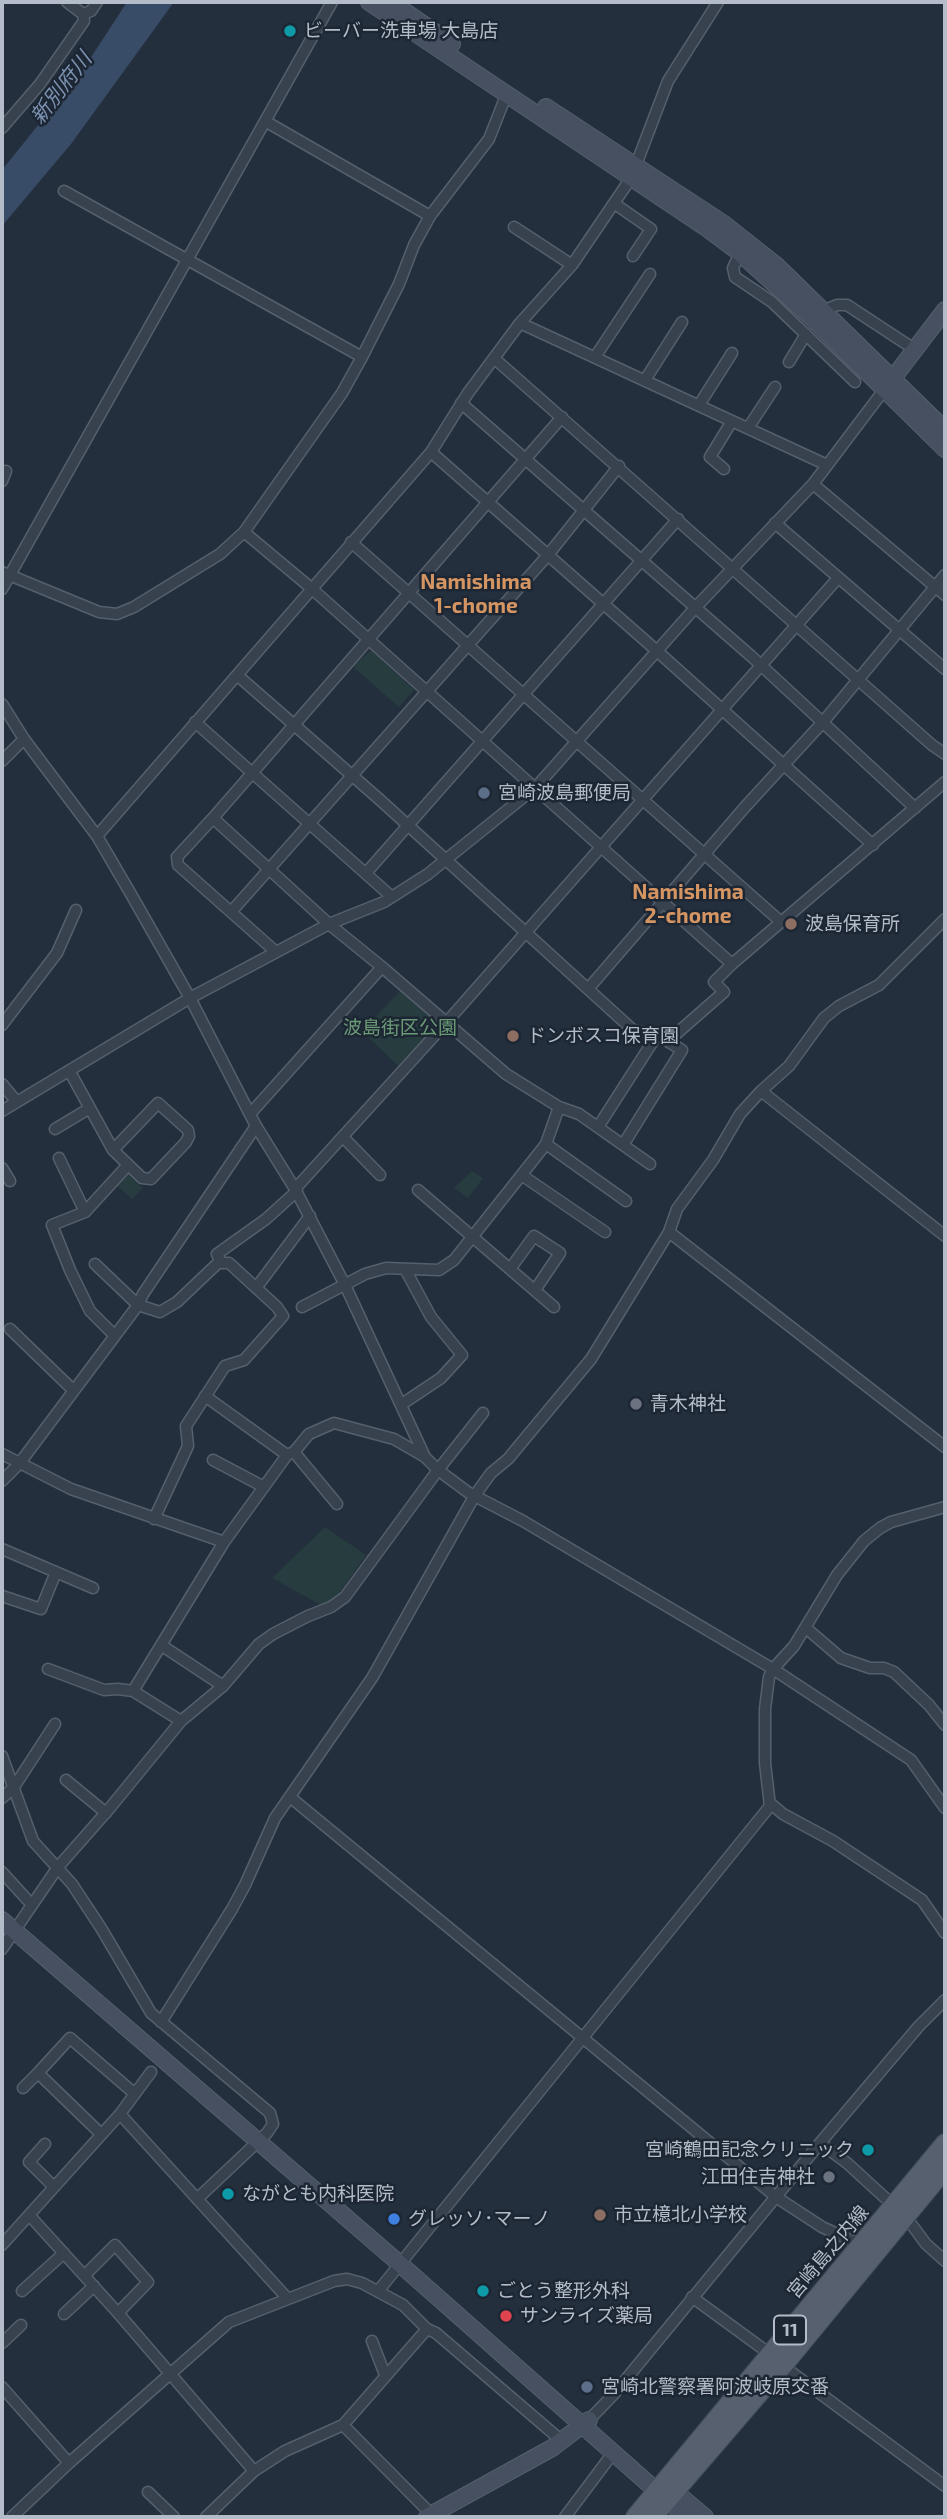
<!DOCTYPE html>
<meta charset="utf-8">
<style>
body{margin:0}
#map{position:relative;width:947px;height:2519px;overflow:hidden;background:#242f3e;font-family:"Exo 2",sans-serif}
canvas{display:block}
.frame{position:absolute;inset:0;border:4px solid #b4bcc9;pointer-events:none}
</style>
<div id="map">
<canvas width="947" height="2519"></canvas>
<div class="frame"></div>
</div>
<script>
const c = document.querySelector('canvas').getContext('2d');
c.lineJoin = 'round';
function fillPath(path, color) {
  c.fillStyle = color;
  c.fill(path, 'evenodd');
}
function poly(rows) {
  const path = new Path2D();
  for (const r of rows) {
    path.moveTo(r[0], r[1]);
    for (let i = 2; i < r.length; i += 2) path.lineTo(r[i], r[i + 1]);
  }
  return path;
}
function strokePath(path, color, width, dash) {
  c.strokeStyle = color;
  c.lineWidth = width;
  c.lineCap = dash ? 'butt' : 'round';
  c.setLineDash(dash || []);
  c.stroke(path);
}
function write(font, color, halo, rows, align = 'center') {
  c.font = font + ' "Exo 2","Noto Sans JP",sans-serif';
  c.lineWidth = 5;
  c.setLineDash([]);
  c.textBaseline = 'middle';
  c.strokeStyle = halo;
  c.fillStyle = color;
  for (const [text, x, y, turn = 0] of rows) {
    c.save();
    c.translate(x, y);
    c.rotate((+turn || 0) * Math.PI / 180);
    c.textAlign = isNaN(turn) ? turn : align;
    if (halo) c.strokeText(text, 0, 0);
    c.fillText(text, 0, 0);
    c.restore();
  }
}
const green = poly([
 [372,650,414,690,399,707,352,666],
 [402,989,439,1024,398,1066,362,1031],
 [472,1171,483,1178,468,1198,454,1188],
 [127,1173,143,1188,132,1199,116,1185],
 [325,1527,366,1555,331,1605,321,1605,272,1578]
]);
const water = poly([
 [127,2,174,2,71,144,2,226,2,170,84,68]
]);
const street = poly([
 [67,2,83,14],
 [265,121,430,216],
 [2,128,40,84,84,21,83,14,91,11,97,2],
 [64,191,362,357],
 [615,204,651,229,633,256],
 [514,227,572,265],
 [740,253,733,268,735,277,772,302,855,382],
 [823,311,837,305,847,305,914,349],
 [520,323,827,465],
 [595,357,650,274],
 [495,359,932,745,945,754],
 [789,362,806,334],
 [645,380,682,322],
 [461,403,751,656,915,808],
 [699,405,732,353],
 [562,417,213,818,329,924,382,967,506,1074,559,1107,579,1114,623,1145],
 [748,428,775,387],
 [431,452,657,651,873,845],
 [724,469,710,457,732,421],
 [2,481,6,471],
 [813,484,945,595],
 [775,523,945,669],
 [244,532,311,588,732,964,945,782],
 [351,542,780,921],
 [2,572,99,612,117,614,134,607,220,554,244,532,342,393,362,357,399,284,414,245,430,216,489,139,507,93],
 [2,589,332,2],
 [237,675,379,799,633,1030,657,1035,682,1050,623,1145,650,1164],
 [2,704,24,739,97,836,132,896,190,998,256,1126,295,1189,345,1285,425,1457],
 [195,722,392,897],
 [2,761,24,739],
 [213,818,177,857,178,865,276,952],
 [97,836,431,452,468,393,520,323,572,265,631,178,668,81,718,2],
 [366,873,678,519],
 [231,912,548,555,619,466],
 [588,989,745,807,823,722,945,575],
 [2,1025,57,953,76,910],
 [668,1041,724,992,714,982,732,964],
 [70,1072,113,1150,142,1178,151,1179,186,1142,189,1136,188,1130,158,1103,113,1150],
 [2,1084,17,1102],
 [761,1091,945,1236],
 [2,1111,190,998,329,924,384,902,428,874,536,787,695,608,813,484,884,390],
 [250,1114,382,967],
 [598,1127,657,1035],
 [55,1129,90,1108],
 [343,1137,380,1175],
 [546,1144,626,1201],
 [59,1158,85,1212],
 [2,1168,10,1181],
 [523,1176,605,1232],
 [295,1189,446,1023,838,578],
 [418,1190,554,1307],
 [669,1232,945,1447],
 [221,1263,217,1254,266,1219,297,1191],
 [95,1264,138,1305,160,1312,177,1302,218,1263,229,1263,277,1307,283,1316,244,1360,225,1366,186,1426,188,1446,154,1519],
 [510,1269,534,1236,560,1253,535,1290],
 [256,1288,310,1216],
 [302,1307,365,1274,386,1268,439,1270,454,1260,546,1144,559,1107],
 [10,1329,73,1390],
 [115,1336,90,1311,70,1270,52,1225,85,1212,128,1165],
 [205,1396,287,1455],
 [402,1404,441,1378,462,1355,431,1317,405,1269],
 [294,1452,337,1504],
 [2,1454,71,1489,224,1542],
 [213,1460,264,1487],
 [2,1481,19,1464,138,1305,143,1294,256,1126],
 [2,1549,93,1588],
 [2,1596,41,1609,56,1572],
 [806,1628,841,1658,870,1668,884,1668,894,1672,929,1705,945,1725],
 [161,1645,223,1686],
 [48,1669,104,1690,118,1689,133,1691],
 [181,1721,133,1691,224,1542,287,1455,294,1452,309,1434,334,1423,394,1439,425,1457,438,1470,469,1493,523,1521,773,1669,911,1760,945,1808],
 [2,1756,33,1841,72,1884,101,1928,151,2013,270,2113,273,2124,267,2133,197,2199],
 [66,1780,106,1813],
 [290,1797,776,2197,822,2227,861,2245],
 [2,1798,14,1787,55,1724],
 [770,1803,783,1814,833,1841,922,1900,945,1933],
 [2,1872,32,1905],
 [2,1949,58,1867,109,1809,181,1721,223,1686,259,1644,273,1634,308,1616,331,1607,345,1597,438,1470,483,1413],
 [161,2022,232,1909,245,1885,275,1818,372,1678,475,1495,491,1473,508,1459,591,1359,669,1232,677,1209,713,1160,740,1114,761,1091,789,1066,824,1018,839,1006,879,985,945,919],
 [23,2088,38,2073],
 [120,2114,288,2299],
 [101,2134,38,2073,70,2038,135,2094],
 [820,2143,847,2163,906,2217,926,2244,945,2261],
 [45,2144,29,2162,54,2187],
 [30,2216,118,2313,254,2471],
 [2,2245,120,2114,151,2072],
 [85,2275,115,2245,148,2282,118,2313],
 [379,2290,770,1806,765,1763,765,1709,769,1677,773,1669,794,1646,837,1575,864,1541,880,1528,891,1522,945,1507],
 [22,2291,64,2253],
 [692,2297,770,2354],
 [64,2314,94,2286],
 [372,2341,385,2375],
 [2,2343,21,2325],
 [783,2366,945,2486],
 [2,2387,69,2463],
 [589,2420,613,2395,820,2143,919,2026,945,2000],
 [343,2425,434,2517],
 [148,2492,174,2517],
 [12,2517,69,2463,229,2322,334,2281,347,2279,362,2283,403,2305,427,2329,436,2333,562,2441],
 [206,2517,254,2471,285,2451,343,2425,427,2329],
 [565,2517,613,2453]
]);
const secondary = poly([
 [369,2,708,229,740,253,812,318,945,449],
 [391,2,452,44],
 [546,107,724,224,776,265,945,430],
 [887,386,945,310],
 [2,1920,400,2264,686,2517],
 [666,2484,705,2517],
 [427,2517,552,2448,589,2420]
]);
const primary = poly([
 [635,2517,945,2143],
 [653,2517,783,2366,945,2169]
]);
const markers = [
 [290,31,7,"#0f9aa8"],
 [484,793,7,"#5c6f8a"],
 [791,924,7,"#8d6e63"],
 [513,1036,7,"#8d6e63"],
 [636,1404,7,"#6b7280"],
 [868,2150,7,"#0f9aa8"],
 [829,2177,7,"#6b7280"],
 [228,2194,7,"#0f9aa8"],
 [600,2215,7,"#8d6e63"],
 [394,2219,7,"#3f7fe0"],
 [483,2291,7,"#0f9aa8"],
 [506,2316,7,"#e0444e"],
 [587,2387,7,"#5c6f8a"]
];
const shields = [
 [790,2330,32]
];
const shieldNames = [
 ["11",790,2330]
];
const poiNames = [
 ["ビーバー洗車場 大島店",304,31],
 ["宮崎波島郵便局",498,793],
 ["波島保育所",805,924],
 ["ドンボスコ保育園",527,1036],
 ["青木神社",650,1404],
 ["宮崎鶴田記念クリニック",854,2150,"right"],
 ["江田住吉神社",815,2177,"right"],
 ["ながとも内科医院",242,2194],
 ["市立檍北小学校",614,2215],
 ["グレッソ･マーノ",408,2219],
 ["ごとう整形外科",497,2291],
 ["サンライズ薬局",520,2316],
 ["宮崎北警察署阿波岐原交番",601,2387]
];
const parkNames = [
 ["波島街区公園",400,1028]
];
const streetNames = [
 ["宮崎島之内線",828,2252,-50]
];
const waterNames = [
 ["新別府川",61,88,-52]
];
const neighbourhoodNames = [
 ["Namishima",476,582],
 ["1-chome",476,606],
 ["Namishima",688,892],
 ["2-chome",688,916]
];
fillPath(green, '#263c3f');
fillPath(water, '#394c67');
strokePath(street, '#565f6c', 13);
strokePath(secondary, '#565f6c', 18);
strokePath(primary, '#414a57', 20);
strokePath(street, '#38414e', 10);
strokePath(secondary, '#465061', 16);
strokePath(primary, '#56606e', 18);
for (const [x, y, r, color] of markers) {
  const dot = new Path2D();
  dot.arc(x, y, r, 0, 2 * Math.PI);
  c.fillStyle = color;
  c.fill(dot);
  strokePath(dot, '#1d2633', 2.5);
}
for (const [x, y, w] of shields) {
  const box = new Path2D();
  box.roundRect(x - w / 2, y - 14.5, w, 29, 5);
  c.fillStyle = '#1d2633';
  c.fill(box);
  strokePath(box, '#b4bcc9', 2);
}
write('bold 18px', '#b4bcc9', null, shieldNames);
write('19px', '#b4bcc9', '#1d2633', poiNames, 'left');
write('19px', '#6b9a76', '#1d2633', parkNames);
write('19px', '#b4bcc9', '#1d2633', streetNames);
write('italic 21px', '#7c92b1', '#1d2633', waterNames);
write('bold 21px', '#d59563', '#1d2633', neighbourhoodNames);
</script>
